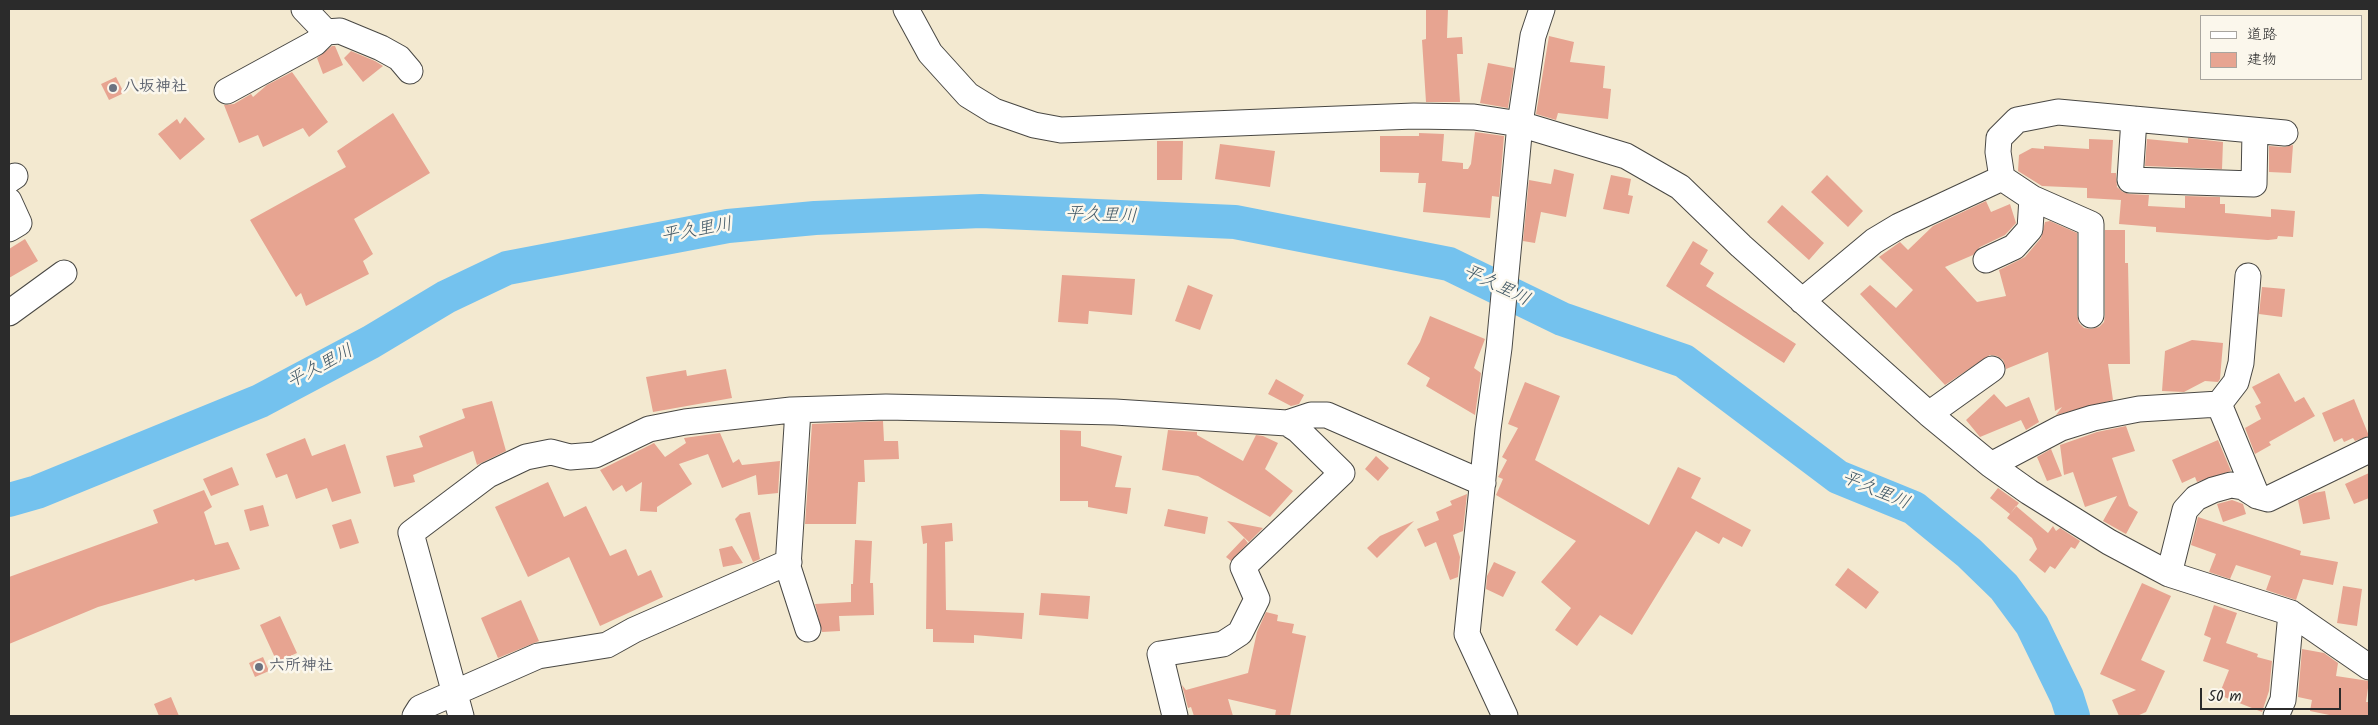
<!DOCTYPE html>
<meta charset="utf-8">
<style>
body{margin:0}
#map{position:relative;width:2378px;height:725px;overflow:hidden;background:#f3e9d0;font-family:Kalam,"Klee One",sans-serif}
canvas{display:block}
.frame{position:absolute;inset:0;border:10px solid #2b2b2b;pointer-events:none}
.legend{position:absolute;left:2200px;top:15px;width:162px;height:65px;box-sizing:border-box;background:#fbf7ec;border:1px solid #a8a59f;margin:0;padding:6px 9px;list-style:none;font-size:15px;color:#2b2b2b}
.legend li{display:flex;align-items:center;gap:10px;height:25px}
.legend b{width:25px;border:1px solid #a8a59f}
.scale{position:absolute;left:2200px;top:688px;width:141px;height:22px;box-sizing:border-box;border:2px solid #2b2b2b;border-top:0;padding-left:6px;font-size:15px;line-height:18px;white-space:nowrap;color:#2b2b2b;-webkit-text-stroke:4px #fbf7ec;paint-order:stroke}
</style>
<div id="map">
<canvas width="2378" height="725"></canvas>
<div class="frame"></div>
<ul class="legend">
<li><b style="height:6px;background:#fff"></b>道路</li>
<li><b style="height:14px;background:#e7a491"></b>建物</li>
</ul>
<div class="scale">50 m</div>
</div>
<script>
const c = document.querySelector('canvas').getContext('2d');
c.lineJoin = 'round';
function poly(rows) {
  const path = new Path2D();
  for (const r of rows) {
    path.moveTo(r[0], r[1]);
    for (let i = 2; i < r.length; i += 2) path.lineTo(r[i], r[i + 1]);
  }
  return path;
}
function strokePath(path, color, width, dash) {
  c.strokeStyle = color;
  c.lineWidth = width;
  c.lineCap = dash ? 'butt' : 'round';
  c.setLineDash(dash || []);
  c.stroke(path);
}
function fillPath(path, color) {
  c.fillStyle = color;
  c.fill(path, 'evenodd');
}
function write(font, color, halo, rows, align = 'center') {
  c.font = font + ' Kalam,"Klee One",sans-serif';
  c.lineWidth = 5;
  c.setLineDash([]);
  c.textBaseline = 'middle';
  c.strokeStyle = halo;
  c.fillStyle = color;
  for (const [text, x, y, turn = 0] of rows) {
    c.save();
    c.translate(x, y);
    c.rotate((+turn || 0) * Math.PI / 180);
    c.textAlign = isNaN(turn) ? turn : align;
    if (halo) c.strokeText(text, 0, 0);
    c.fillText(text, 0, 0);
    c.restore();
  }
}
const river = poly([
 [9,500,37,492,260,401,371,342,446,297,507,268,728,226,815,218,981,211,1235,222,1449,264,1562,319,1684,361,1838,477,1914,508,1969,553,2004,587,2032,625,2067,697,2073,716]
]);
const building = poly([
 [1426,9,1448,9,1447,38,1462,37,1463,54,1457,54,1460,102,1426,102,1422,40,1426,39],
 [1549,36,1574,42,1570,62,1605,66,1603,88,1611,89,1608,119,1558,113,1556,120,1536,114],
 [332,46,335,46,343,65,323,74,317,58],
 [351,51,375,61,383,66,363,82,344,58],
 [1488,63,1514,68,1508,108,1480,103],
 [292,72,328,122,309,137,303,128,263,147,258,135,239,143,224,105,234,104,251,94,253,97,267,85],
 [116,77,124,93,109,100,101,84],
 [393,113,430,173,354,219,373,254,363,261,369,274,306,306,301,293,296,297,250,220,346,167,337,151],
 [185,117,205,139,180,160,158,134,177,119,180,124],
 [1475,132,1504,136,1499,197,1492,196,1490,218,1423,212,1426,183,1418,183,1419,173,1380,172,1380,136,1419,136,1419,133,1444,134,1442,161,1463,163,1463,169,1468,169,1471,164],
 [2188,138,2223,142,2222,169,2145,166,2147,139,2188,143],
 [2089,139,2113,140,2111,173,2116,173,2117,187,2123,192,2129,194,2149,195,2148,206,2185,208,2185,196,2220,197,2220,204,2225,204,2225,213,2271,217,2271,209,2295,211,2293,237,2278,236,2277,239,2268,240,2156,232,2156,227,2119,224,2121,200,2087,198,2087,188,2042,186,2018,171,2019,155,2032,148,2044,149,2044,146,2089,149],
 [1157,141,1183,141,1182,180,1157,180],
 [1220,144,1275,151,1270,187,1215,179],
 [2293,145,2291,173,2269,172,2269,146,2284,147],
 [1554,169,1574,174,1566,217,1541,212,1535,243,1523,241,1529,180,1551,184],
 [1611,175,1631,179,1628,195,1633,196,1629,214,1603,209],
 [1827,175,1863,211,1848,227,1811,192],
 [1986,201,1991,212,2010,204,2016,223,2005,235,1980,247,1973,255,1945,267,1977,302,2006,296,1999,270,2025,257,2041,238,2045,222,2050,221,2077,233,2077,315,2079,323,2084,328,2091,329,2099,327,2104,322,2105,315,2105,230,2125,230,2125,263,2128,263,2130,364,2108,364,2113,400,2056,415,2062,407,2055,411,2048,352,2006,369,2003,360,1997,356,1990,355,1945,385,1860,294,1870,285,1896,308,1913,290,1879,257,1900,242,1908,250,1933,226],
 [1782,205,1824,243,1809,260,1767,222],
 [25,239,38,261,9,278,9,249],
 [1693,241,1708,250,1700,264,1714,273,1706,286,1796,344,1784,363,1666,286],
 [1062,275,1135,279,1132,315,1089,311,1088,324,1058,322],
 [1188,285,1213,295,1200,330,1175,321],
 [2262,287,2285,289,2282,317,2259,314],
 [1430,316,1485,339,1474,368,1481,373,1475,415,1426,386,1430,378,1407,364,1420,342],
 [2192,340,2223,343,2220,379,2218,382,2205,381,2184,392,2162,391,2165,351],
 [726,369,732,398,653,412,646,377,686,370,687,376],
 [2279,373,2295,402,2304,397,2315,416,2269,442,2271,445,2255,454,2245,428,2261,419,2255,406,2261,403,2252,387],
 [1276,379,1304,395,1299,404,1291,406,1268,394],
 [1525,382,1560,396,1535,460,1649,525,1678,467,1701,478,1691,498,1751,530,1742,547,1723,537,1719,544,1696,531,1632,635,1600,615,1577,646,1555,630,1571,608,1541,582,1576,541,1496,495,1503,479,1498,477,1507,460,1502,457,1518,428,1508,424],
 [1994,394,2006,407,2029,397,2039,422,2026,430,2021,420,1980,437,1966,420],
 [2354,399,2369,436,2355,441,2353,438,2344,442,2342,438,2334,442,2322,413],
 [492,401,506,451,477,465,473,451,413,475,415,482,394,487,386,456,423,447,419,436,465,418,462,409],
 [883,421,884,441,898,441,899,459,864,460,865,482,858,482,856,524,805,524,812,424],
 [2126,426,2135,451,2112,458,2129,506,2138,512,2126,534,2103,521,2117,496,2085,507,2073,472,2064,475,2060,445,2097,432],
 [1060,430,1081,431,1081,446,1122,456,1115,487,1131,488,1127,514,1088,507,1088,501,1060,501],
 [1168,430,1197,432,1197,435,1243,461,1256,435,1263,436,1278,443,1265,469,1293,491,1270,517,1198,476,1162,470],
 [720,433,733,463,739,459,742,465,780,461,778,493,758,495,756,475,722,488,708,454,679,464,692,484,657,507,657,512,640,511,642,482,626,492,622,485,613,491,600,470,654,443,665,457,686,443,684,438],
 [305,438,312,456,345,444,361,493,332,502,327,488,296,499,287,474,276,478,266,454],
 [2218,440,2231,471,2197,482,2195,477,2182,483,2172,460],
 [2051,449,2062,476,2047,481,2037,457],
 [1376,456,1389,468,1378,481,1365,469],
 [232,467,239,485,211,496,203,479],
 [2369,473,2369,498,2354,504,2345,484],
 [548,482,564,517,586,506,610,556,626,549,638,576,651,570,663,597,600,626,569,557,528,577,495,507],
 [1998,488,2019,503,2010,514,1990,498],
 [204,490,212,507,204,512,215,545,228,542,240,569,195,581,194,579,98,607,9,644,9,577,158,523,153,510],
 [2325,491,2330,519,2303,524,2298,500,2314,493],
 [1467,494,1463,531,1453,535,1460,557,1458,577,1450,580,1436,542,1425,547,1417,529,1439,520,1436,512,1452,505,1450,501],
 [2232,500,2243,504,2246,514,2223,522,2217,504],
 [263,505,269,526,250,531,244,510],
 [2016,506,2048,533,2053,526,2056,531,2060,528,2080,541,2075,549,2071,547,2055,569,2050,566,2045,573,2029,560,2037,549,2032,538,2007,518],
 [1168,509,1208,517,1205,534,1164,526],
 [750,512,760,559,753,562,735,519,740,514],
 [2198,517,2301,551,2300,555,2338,562,2333,585,2303,579,2296,600,2266,590,2271,576,2236,565,2230,579,2209,572,2216,554,2191,545],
 [351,519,359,543,340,549,332,525],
 [1227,521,1263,528,1249,542],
 [1414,521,1377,558,1367,548,1380,536],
 [952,523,953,541,945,542,946,610,1024,613,1022,639,974,635,974,643,933,642,933,629,926,629,927,543,923,544,921,526],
 [1244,538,1248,543,1231,561,1226,557],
 [855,540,872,541,870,583,873,583,874,615,839,616,840,631,822,632,815,604,851,602,851,584,853,584],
 [732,546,743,563,723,567,719,549],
 [1494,562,1516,572,1503,597,1486,589,1487,576],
 [1848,568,1879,592,1866,609,1835,585],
 [2142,583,2171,596,2141,660,2165,671,2146,712,2137,716,2119,716,2112,700,2136,690,2100,674],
 [2343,586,2362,589,2357,626,2337,623],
 [1041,593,1090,596,1088,619,1039,615],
 [521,600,539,641,498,658,481,618],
 [2214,605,2237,613,2226,643,2258,654,2257,657,2272,661,2269,691,2262,712,2219,695,2229,670,2203,661,2211,638,2204,635],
 [1266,612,1278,615,1277,621,1294,624,1292,633,1306,636,1290,716,1275,716,1276,710,1228,699,1233,716,1194,716,1191,707,1188,708,1182,685,1186,690,1248,673,1257,632],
 [280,616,297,653,277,662,260,625],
 [2302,649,2324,653,2338,663,2336,676,2369,681,2366,702,2369,702,2369,716,2334,716,2310,711,2312,700,2298,697],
 [263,657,269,671,255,677,249,663],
 [171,697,179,716,159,716,154,704]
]);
const minor = poly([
 [304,9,326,32,340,31,381,48,399,58,410,71],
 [906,9,930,53,968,95,994,111,1034,125,1061,130,1414,116,1474,117,1520,124,1626,156,1680,187,1741,246,1929,414,1991,465,2029,492,2109,542,2169,574,2291,613,2369,667],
 [227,91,315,43,326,32],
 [2134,119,2130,180,2254,184,2255,131],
 [2002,178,2032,198,2091,224,2091,315],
 [9,180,15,176],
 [9,201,19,223,9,229],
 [1986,260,2014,247,2030,229,2032,198],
 [2248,276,2241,363,2236,382,2219,404,2257,496],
 [1802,301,1874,241,1899,226,2002,178,1998,152,1999,138,2017,120,2058,112,2285,133],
 [9,313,64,273],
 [798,410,788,567,808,629],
 [1929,414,1992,369],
 [1991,465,2061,428,2093,418,2139,409,2219,404],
 [2169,574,2185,510,2196,498,2213,490,2231,485,2243,487,2257,496,2268,499,2369,450],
 [415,716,420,708,538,656,607,645,634,630,789,562],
 [461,716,411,533,488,475,526,457,551,452,570,457,595,455,649,429,685,422,791,410,886,407,1115,412,1287,423,1311,415,1327,415,1483,483],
 [1175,716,1160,654,1223,644,1240,633,1257,599,1243,567,1342,473,1298,430,1287,423],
 [1505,716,1467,634,1488,429,1499,348,1520,124,1533,36,1542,9],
 [2276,716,2283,700,2291,613]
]);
const markers = [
 [113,88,5,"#6b7280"],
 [259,667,5,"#6b7280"]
];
const worshipNames = [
 ["八坂神社",123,88],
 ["六所神社",269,667]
];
const waterNames = [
 ["平久里川",1101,217,2],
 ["平久里川",697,232,-10],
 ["平久里川",1496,287,26],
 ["平久里川",321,368,-28],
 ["平久里川",1875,492,23]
];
strokePath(river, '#74c2ee', 34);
fillPath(building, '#e7a491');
strokePath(minor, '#494844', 27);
strokePath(minor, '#fff', 25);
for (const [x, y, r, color] of markers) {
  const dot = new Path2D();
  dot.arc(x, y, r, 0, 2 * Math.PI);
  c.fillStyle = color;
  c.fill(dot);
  strokePath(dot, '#fbf7ec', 2);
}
write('bold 16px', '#5b616d', '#fbf7ec', worshipNames, 'left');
write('italic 18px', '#415866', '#fbf7ec', waterNames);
</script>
